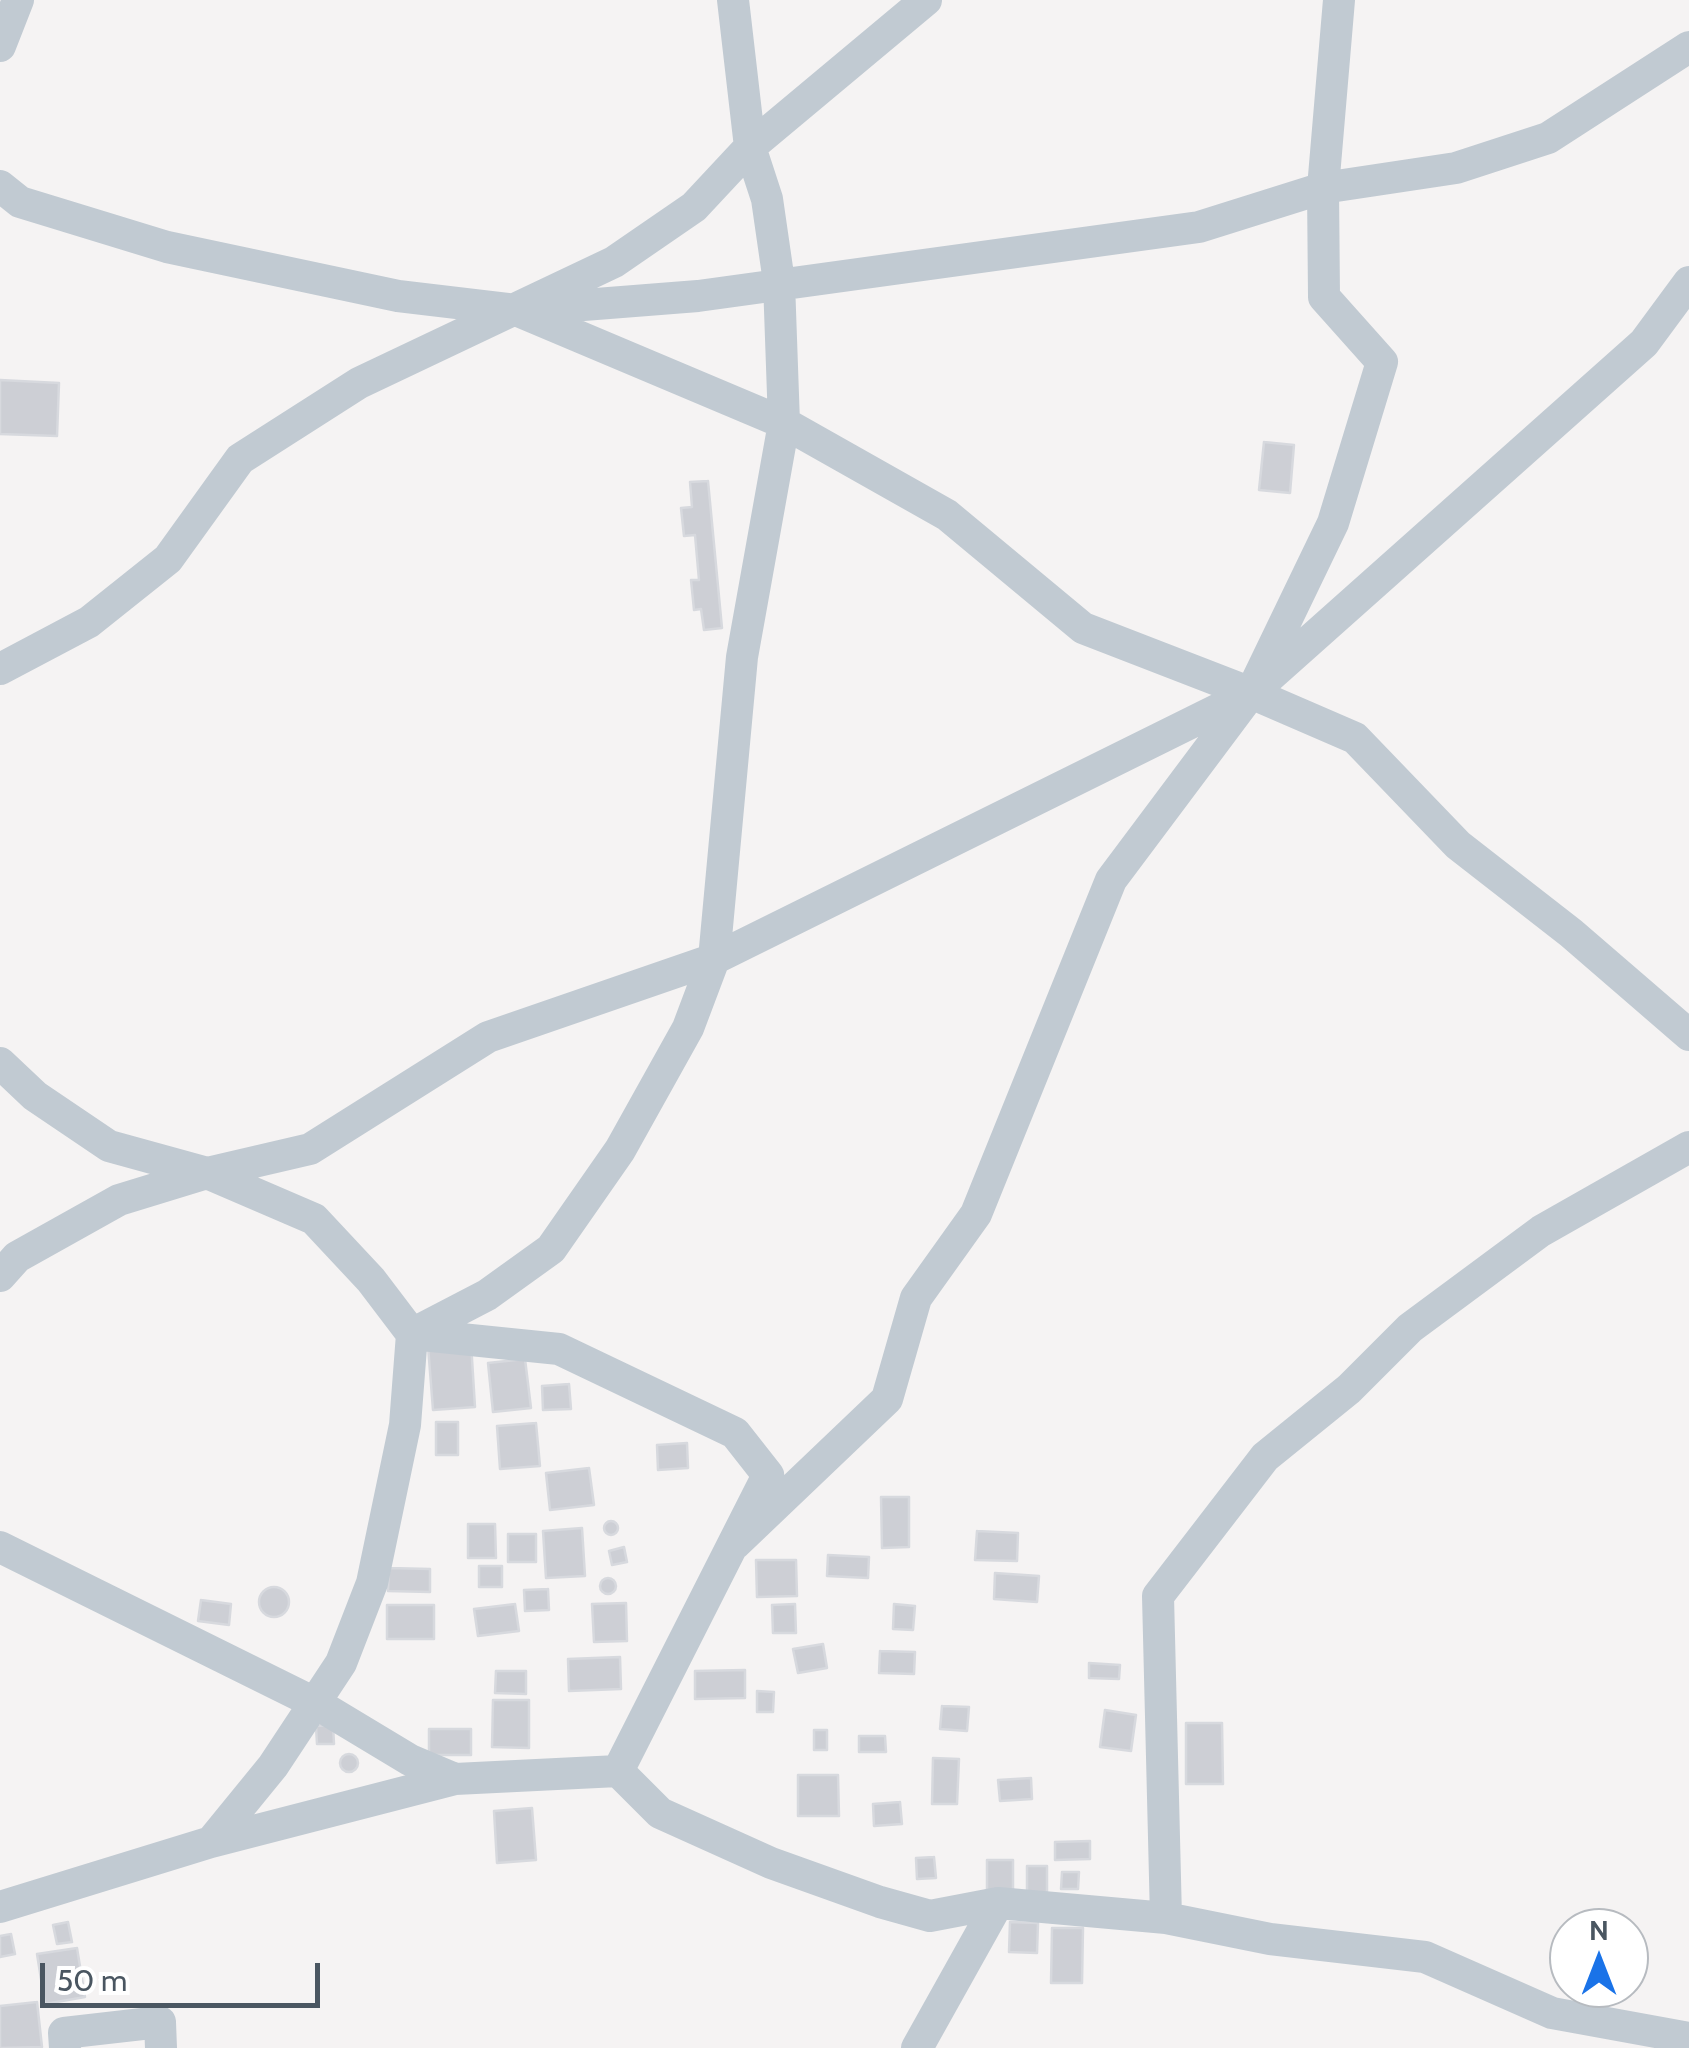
<!DOCTYPE html>
<style>
body{margin:0}
#map{position:relative;width:1689px;height:2048px;overflow:hidden;background:#f5f3f3;font-family:Cabin,sans-serif}
canvas{display:block}
.north{position:absolute;left:1549px;top:1908px;width:100px;height:100px;box-sizing:border-box;background:#fff;border:2px solid #b7bbc0;border-radius:50%;rotate:0deg;font-size:28px;font-weight:700;line-height:40px;text-align:center;color:#4a5661}
.north::after{content:'';display:block;margin:auto;width:35px;height:45px;background:#1a73e8;clip-path:polygon(50% 0,100% 100%,50% 72%,0 100%)}
.scale{position:absolute;left:40px;top:1963px;width:280px;height:45px;box-sizing:border-box;border:5px solid #4a5661;border-top:0;padding-left:12px;font-size:30px;line-height:35px;white-space:nowrap;color:#4a5661;-webkit-text-stroke:8px #fff;paint-order:stroke}
</style>
<div id="map">
<canvas width="1689" height="2048"></canvas>
<div class="north">N</div>
<div class="scale">50 m</div>
</div>
<script>
const c = document.querySelector('canvas').getContext('2d');
c.lineJoin = 'round';
function fillPath(path, color) {
  c.fillStyle = color;
  c.fill(path, 'evenodd');
}
function poly(rows) {
  const path = new Path2D();
  for (const r of rows) {
    if (r.length === 3) {
      path.moveTo(r[0] + r[2], r[1]);
      path.arc(r[0], r[1], r[2], 0, 2 * Math.PI);
      continue;
    }
    path.moveTo(r[0], r[1]);
    for (let i = 2; i < r.length; i += 2) path.lineTo(r[i], r[i + 1]);
  }
  return path;
}
function strokePath(path, color, width, dash) {
  c.strokeStyle = color;
  c.lineWidth = width;
  c.lineCap = dash ? 'butt' : 'round';
  c.setLineDash(dash || []);
  c.stroke(path);
}
const building = poly([
 [0,380,59,383,57,436,0,434,0,380],
 [1264,442,1294,445,1290,493,1259,490,1264,442],
 [708,481,722,628,704,630,701,609,694,610,691,580,699,580,695,535,684,536,681,508,692,507,690,482,708,481],
 [471,1343,475,1407,433,1410,428,1346,471,1343],
 [525,1359,531,1408,493,1412,488,1363,525,1359],
 [569,1384,571,1409,543,1410,542,1386,569,1384],
 [436,1422,458,1422,458,1455,436,1455,436,1422],
 [536,1423,540,1466,500,1469,497,1426,536,1423],
 [687,1443,688,1468,658,1470,657,1445,687,1443],
 [589,1468,594,1505,550,1510,546,1473,589,1468],
 [881,1497,909,1497,909,1547,882,1548,881,1497],
 [611,1528,7],
 [468,1524,495,1524,496,1558,468,1558,468,1524],
 [582,1528,585,1576,546,1578,543,1531,582,1528],
 [977,1531,1018,1533,1017,1561,975,1560,977,1531],
 [508,1534,536,1534,536,1562,508,1562,508,1534],
 [624,1547,627,1562,612,1565,609,1551,624,1547],
 [828,1555,869,1557,868,1578,827,1576,828,1555],
 [756,1560,796,1560,797,1596,757,1597,756,1560],
 [479,1566,502,1566,502,1587,479,1587,479,1566],
 [389,1568,430,1569,430,1592,388,1591,389,1568],
 [995,1573,1039,1576,1037,1602,994,1599,995,1573],
 [608,1586,8],
 [274,1602,15],
 [548,1589,549,1610,525,1611,524,1590,548,1589],
 [201,1600,231,1604,229,1625,198,1621,201,1600],
 [626,1603,627,1641,594,1642,592,1604,626,1603],
 [515,1604,519,1631,478,1636,474,1609,515,1604],
 [795,1604,796,1633,773,1633,772,1605,795,1604],
 [894,1604,915,1606,913,1630,893,1629,894,1604],
 [387,1605,434,1605,434,1639,387,1639,387,1605],
 [823,1644,827,1668,798,1673,793,1649,823,1644],
 [880,1651,915,1652,914,1674,879,1673,880,1651],
 [620,1657,621,1689,569,1691,568,1659,620,1657],
 [1089,1663,1120,1665,1119,1679,1089,1678,1089,1663],
 [745,1670,745,1698,695,1699,695,1671,745,1670],
 [496,1671,526,1671,526,1694,495,1693,496,1671],
 [757,1691,774,1692,773,1712,757,1712,757,1691],
 [493,1700,529,1700,529,1748,492,1747,493,1700],
 [942,1706,969,1707,967,1731,940,1729,942,1706],
 [1105,1710,1136,1715,1131,1751,1100,1747,1105,1710],
 [1186,1723,1222,1723,1223,1784,1186,1784,1186,1723],
 [333,1725,334,1744,317,1744,316,1726,333,1725],
 [429,1729,471,1729,471,1755,429,1755,429,1729],
 [814,1730,827,1730,827,1750,814,1750,814,1730],
 [859,1736,885,1736,886,1752,859,1752,859,1736],
 [349,1763,9],
 [933,1758,959,1759,957,1804,932,1804,933,1758],
 [798,1775,838,1775,839,1816,798,1816,798,1775],
 [1031,1778,1032,1799,1000,1801,998,1780,1031,1778],
 [900,1802,902,1824,874,1826,873,1804,900,1802],
 [532,1808,536,1860,497,1863,494,1811,532,1808],
 [1090,1841,1090,1859,1055,1860,1055,1842,1090,1841],
 [934,1857,936,1878,917,1879,916,1858,934,1857],
 [987,1860,1013,1860,1013,1893,987,1893,987,1860],
 [1027,1866,1047,1866,1047,1896,1027,1896,1027,1866],
 [1062,1872,1079,1872,1078,1889,1061,1889,1062,1872],
 [68,1922,72,1942,57,1944,53,1925,68,1922],
 [1010,1922,1038,1923,1037,1953,1009,1952,1010,1922],
 [1052,1928,1083,1928,1082,1983,1051,1983,1052,1928],
 [11,1934,15,1954,0,1957,0,1936,11,1934],
 [77,1948,85,1997,45,2004,37,1954,77,1948],
 [37,2002,42,2047,0,2048,0,2006,37,2002]
]);
const street = poly([
 [0,46,18,0],
 [0,186,20,202,167,247,398,296,516,310,784,423,947,515,1083,628,1251,693,1355,738,1458,845,1571,933,1689,1035],
 [520,310,698,296,1199,227,1323,188,1456,168,1548,138,1689,47],
 [0,669,89,622,168,559,240,459,359,383,614,262,694,207,750,147,926,0],
 [0,1063,35,1096,109,1146,207,1173,314,1219,371,1280,412,1334,405,1425,372,1583,341,1663,273,1766,211,1842,0,1907],
 [0,1276,17,1257,119,1200,207,1173,310,1149,488,1037,714,959,1251,693,1644,343,1689,282],
 [412,1334,487,1295,551,1249,620,1150,688,1028,714,959,742,657,784,423,779,282,767,199,750,147,733,0],
 [412,1334,559,1349,735,1433,768,1475,618,1771],
 [735,1544,887,1399,916,1298,976,1214,1111,880,1251,693,1333,523,1382,362,1324,297,1323,188,1339,0],
 [0,1547,317,1704,410,1760,455,1779,618,1771,660,1813,771,1863,880,1902,930,1916,998,1903,1166,1918,1270,1939,1425,1957,1552,2013,1689,2038],
 [211,1842,455,1779],
 [1166,1918,1158,1596,1265,1457,1349,1389,1410,1328,1541,1231,1689,1147],
 [65,2048,64,2033,160,2022,161,2048],
 [917,2048,998,1903]
]);
fillPath(building, '#cdcfd5');
strokePath(building, '#d7d9de', 2.5);
strokePath(street, '#c1cad2', 32);
</script>
